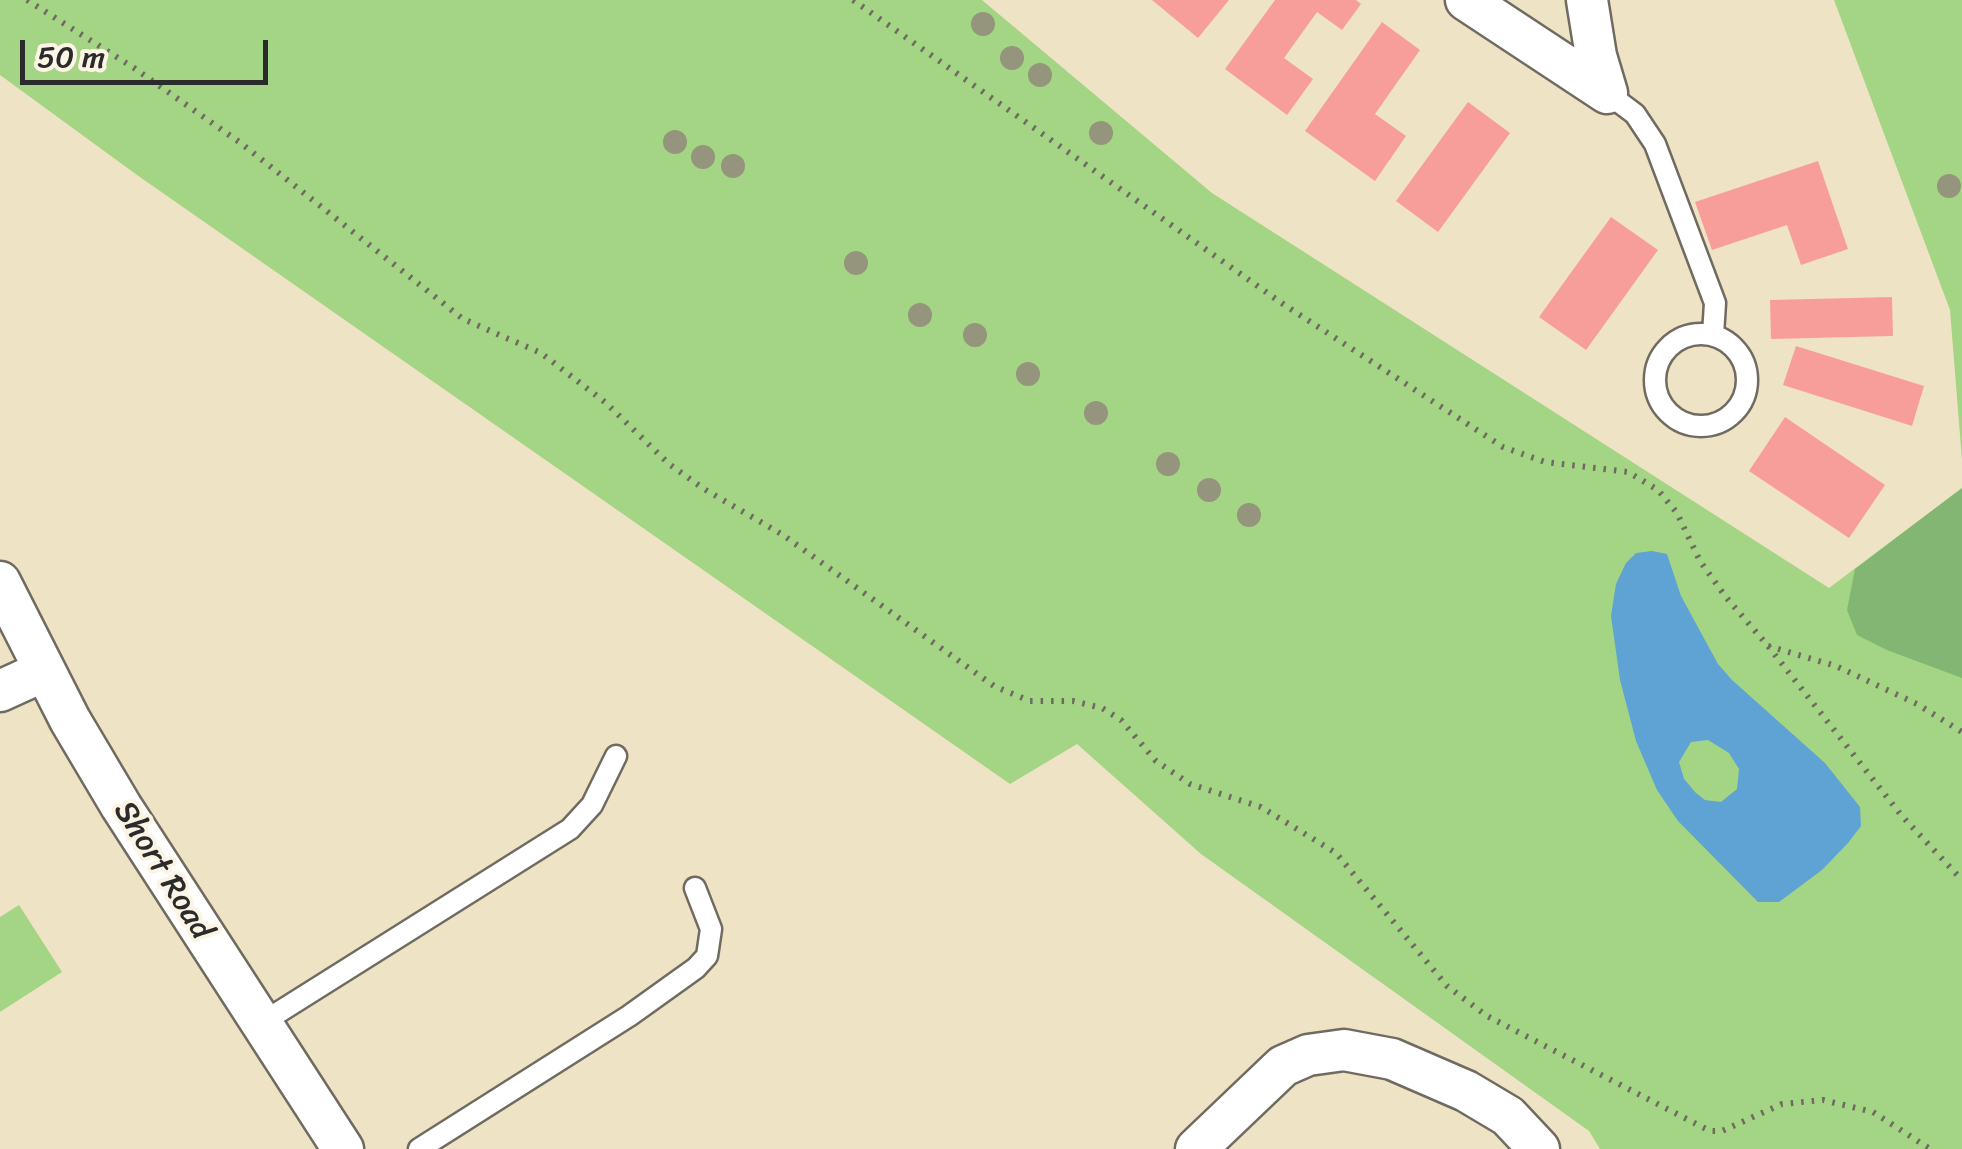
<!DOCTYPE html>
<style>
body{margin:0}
#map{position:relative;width:1962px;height:1149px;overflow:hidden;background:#efe3c5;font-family:Sriracha,sans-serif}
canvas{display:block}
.scale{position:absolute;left:20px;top:40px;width:248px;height:45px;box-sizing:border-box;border:5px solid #2b2b2b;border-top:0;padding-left:12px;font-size:30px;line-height:35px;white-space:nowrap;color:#2b2b2b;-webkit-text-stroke:8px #fcf5e5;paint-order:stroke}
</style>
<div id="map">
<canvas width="1962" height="1149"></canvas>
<div class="scale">50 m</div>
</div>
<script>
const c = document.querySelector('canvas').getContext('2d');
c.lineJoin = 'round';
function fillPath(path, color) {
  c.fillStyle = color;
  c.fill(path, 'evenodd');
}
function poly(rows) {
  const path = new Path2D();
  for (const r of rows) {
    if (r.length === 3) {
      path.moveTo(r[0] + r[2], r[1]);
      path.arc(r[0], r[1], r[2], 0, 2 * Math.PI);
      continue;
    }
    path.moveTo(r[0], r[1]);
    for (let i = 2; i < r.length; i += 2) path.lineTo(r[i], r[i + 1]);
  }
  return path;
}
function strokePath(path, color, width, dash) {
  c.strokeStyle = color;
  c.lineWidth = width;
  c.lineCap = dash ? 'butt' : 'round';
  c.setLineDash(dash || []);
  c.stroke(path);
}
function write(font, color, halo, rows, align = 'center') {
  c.font = font + ' Sriracha,sans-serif';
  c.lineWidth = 8;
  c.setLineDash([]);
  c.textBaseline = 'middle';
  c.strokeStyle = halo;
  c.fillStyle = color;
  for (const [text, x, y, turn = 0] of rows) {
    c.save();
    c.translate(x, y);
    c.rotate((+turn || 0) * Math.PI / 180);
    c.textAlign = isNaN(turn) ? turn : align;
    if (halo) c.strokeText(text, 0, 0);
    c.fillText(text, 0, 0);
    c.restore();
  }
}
const green = poly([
 [0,0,982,0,1212,193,1829,588,1962,488,1962,1149,1600,1149,1589,1131,1201,854,1077,744,1010,784,137,175,0,75],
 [1834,0,1962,0,1962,460,1950,310],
 [19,905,62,972,0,1012,0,917]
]);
const forest = poly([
 [1962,488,1962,678,1887,650,1857,635,1847,610,1855,569]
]);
const water = poly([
 [1652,551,1667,554,1681,596,1718,664,1732,680,1825,763,1860,807,1861,826,1848,843,1822,870,1779,902,1758,902,1678,821,1657,790,1636,741,1620,680,1611,616,1616,584,1626,563,1636,553],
 [1708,740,1729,753,1739,769,1737,789,1721,802,1705,800,1696,793,1684,779,1679,762,1691,742]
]);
const building = poly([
 [1152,0,1229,0,1198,38],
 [1275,0,1356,0,1361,4,1342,30,1317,12,1284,58,1313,79,1287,115,1225,69],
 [1382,22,1420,50,1375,114,1406,136,1375,181,1305,131],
 [1468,102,1510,133,1438,232,1396,201],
 [1818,161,1848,249,1801,265,1787,225,1712,250,1695,202],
 [1611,217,1658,250,1586,350,1539,317],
 [1892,297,1893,336,1771,339,1770,300],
 [1796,346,1924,386,1912,426,1783,385],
 [1785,417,1885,485,1849,538,1749,471]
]);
const path = poly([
 [27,0,134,68,242,144,463,319,541,353,606,403,669,464,704,489,783,535,994,686,1030,701,1073,701,1102,708,1121,720,1156,761,1190,784,1261,807,1336,853,1447,986,1487,1016,1710,1131,1722,1131,1782,1104,1823,1100,1873,1112,1930,1149],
 [853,0,1283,304,1503,447,1545,462,1628,472,1658,490,1677,513,1700,561,1725,596,1768,646,1901,815,1962,880],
 [1768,646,1836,666,1917,704,1962,732]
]);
const lane = poly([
 [1607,93,1635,114,1655,144,1715,303,1713,335],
 [1701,380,46],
 [260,1024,570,829,592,805,616,756],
 [419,1149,629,1016,696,968,707,956,711,929,695,888]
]);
const street = poly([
 [1466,0,1607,93],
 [1587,0,1596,56,1607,93],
 [0,582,70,720,121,806,343,1149],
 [0,691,44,671],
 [1196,1149,1283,1066,1308,1055,1344,1050,1392,1059,1466,1091,1508,1116,1539,1149]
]);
const trees = [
 [983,24],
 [1012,58],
 [1040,75],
 [1101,133],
 [675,142],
 [703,157],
 [733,166],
 [1949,186],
 [856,263],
 [920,315],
 [975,335],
 [1028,374],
 [1096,413],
 [1168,464],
 [1209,490],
 [1249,515]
];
const streetNames = [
 ["Short Road",162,871,58]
];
fillPath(green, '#a4d584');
fillPath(forest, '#83b672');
fillPath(water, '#5fa2d4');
fillPath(building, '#f89e9a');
strokePath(lane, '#706b61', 25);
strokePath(street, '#706b61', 45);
strokePath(path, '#706b61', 6, [2.5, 8]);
strokePath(lane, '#fff', 20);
strokePath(street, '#fff', 40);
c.fillStyle = '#94957c';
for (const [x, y] of trees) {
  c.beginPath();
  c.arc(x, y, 12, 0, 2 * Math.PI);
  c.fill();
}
write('32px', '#2b2b2b', '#fcf5e5', streetNames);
</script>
